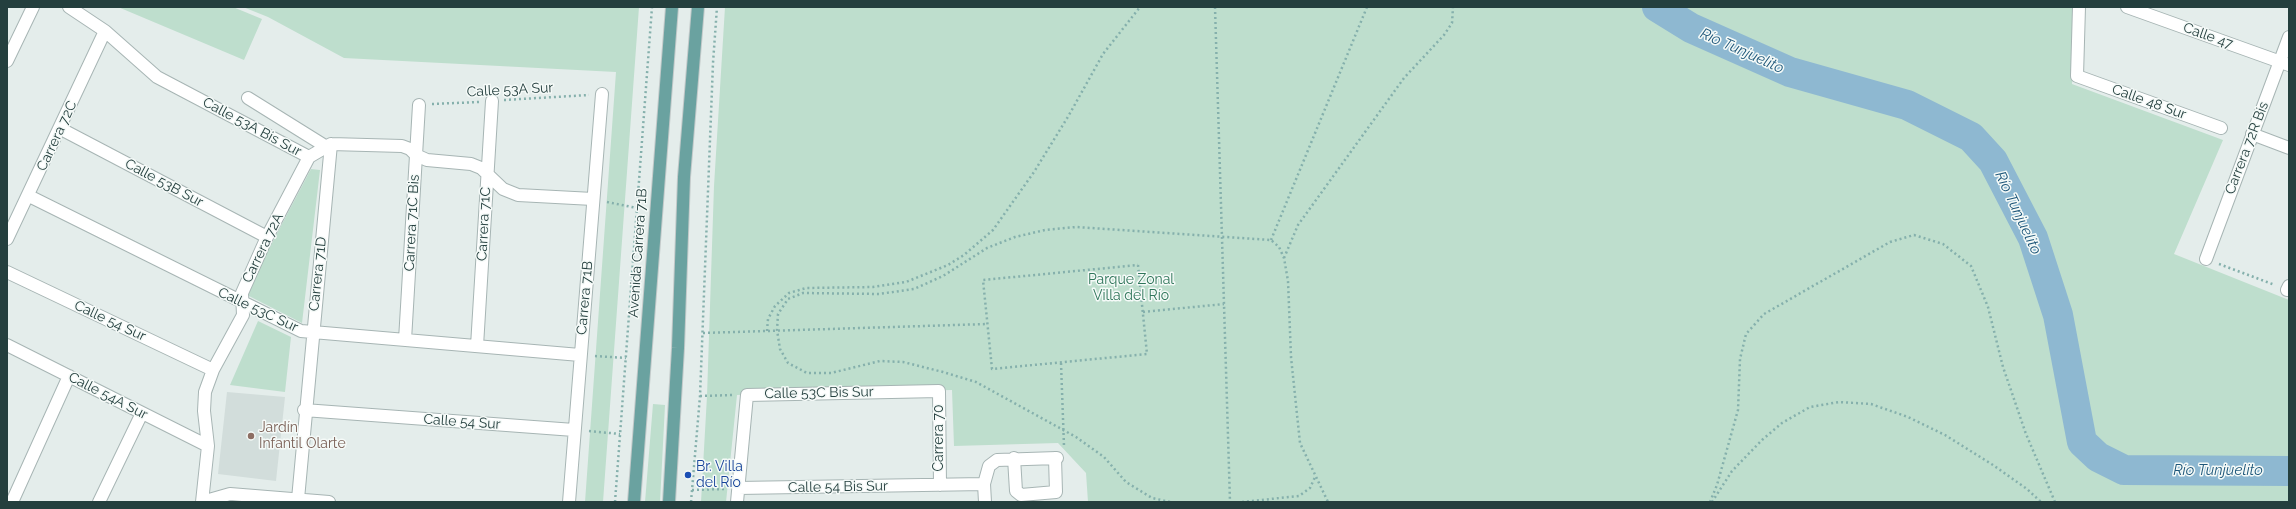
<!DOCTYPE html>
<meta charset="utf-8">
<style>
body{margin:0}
#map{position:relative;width:2296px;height:509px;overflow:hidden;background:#e4edeb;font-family:Raleway,sans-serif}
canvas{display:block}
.frame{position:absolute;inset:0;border:8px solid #243f3e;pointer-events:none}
</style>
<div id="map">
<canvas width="2296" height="509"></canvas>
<div class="frame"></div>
</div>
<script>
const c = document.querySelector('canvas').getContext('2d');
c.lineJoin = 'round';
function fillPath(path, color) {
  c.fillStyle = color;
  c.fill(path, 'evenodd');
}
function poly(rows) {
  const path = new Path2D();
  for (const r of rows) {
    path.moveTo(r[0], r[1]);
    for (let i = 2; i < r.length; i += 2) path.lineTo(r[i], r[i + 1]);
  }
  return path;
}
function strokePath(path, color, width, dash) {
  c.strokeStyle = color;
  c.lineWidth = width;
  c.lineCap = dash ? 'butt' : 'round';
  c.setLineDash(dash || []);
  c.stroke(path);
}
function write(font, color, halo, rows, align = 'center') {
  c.font = font + ' Raleway,sans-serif';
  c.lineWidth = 3;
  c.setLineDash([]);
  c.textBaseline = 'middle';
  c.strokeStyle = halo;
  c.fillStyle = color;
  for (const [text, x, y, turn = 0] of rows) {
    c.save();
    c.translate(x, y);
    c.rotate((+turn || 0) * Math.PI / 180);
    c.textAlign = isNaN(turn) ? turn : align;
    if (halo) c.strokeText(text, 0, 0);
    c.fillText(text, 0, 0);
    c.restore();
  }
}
const built = poly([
 [227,392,285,397,276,481,218,474]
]);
const green = poly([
 [118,7,233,7,262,19,244,60],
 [243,7,639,7,603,502,585,502,616,72,344,58,268,17],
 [725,7,2074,7,2072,84,2223,140,2174,254,2289,300,2289,502,1088,502,1086,473,1058,443,954,446,952,390,737,395,726,502,701,502,707,396,714,186],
 [311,169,320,170,302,323,245,294],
 [258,321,291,337,285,392,230,385],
 [653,404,665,405,660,502,645,502]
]);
const river = poly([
 [1657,7,1691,28,1790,72,1907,105,1971,137,1993,161,2033,238,2058,315,2082,442,2098,457,2124,470,2289,471]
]);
const path = poly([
 [1215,7,1230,502],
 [504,100,589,95],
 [432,104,479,102],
 [607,202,637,208],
 [1271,240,1367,7],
 [1284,258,1298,225,1404,78,1444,35,1452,23,1453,7],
 [2219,264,2275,285],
 [1138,265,1147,354,992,369,983,280,1138,265],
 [1143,312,1224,304],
 [767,331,768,319,775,306,789,293,806,288,873,287,906,282,948,265,964,255,993,230,1034,172,1069,115,1103,54,1140,7],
 [703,333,987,324],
 [595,356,626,358],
 [1061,363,1064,446],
 [700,396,733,395],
 [589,431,620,434],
 [692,490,724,489],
 [615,502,652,7],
 [691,502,700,396,713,63,717,7],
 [1170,502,1152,498,1126,482,1104,457,1076,437,976,382,943,372,903,362,880,361,831,373,807,373,788,363,780,349,777,330,778,314,788,299,803,293,879,294,914,289,943,276,987,248,1015,237,1045,230,1076,227,1271,240,1279,247,1284,258,1288,281,1291,357,1300,443,1328,502],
 [1242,502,1299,496,1310,488,1315,477],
 [1710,502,1717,485,1738,410,1740,359,1746,334,1764,314,1890,242,1914,235,1943,244,1971,266,1988,307,2003,367,2026,434,2055,502],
 [1712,502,1732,471,1762,440,1782,423,1810,407,1839,402,1871,404,1908,417,1945,435,1993,465,2027,489,2041,502]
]);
const minor = poly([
 [69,7,105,31,157,77,309,157,331,144,402,146,410,149,416,155,427,160,471,164,481,168,503,189,518,195,593,199],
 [2079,7,2077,76,2221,128],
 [2127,7,2289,65],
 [7,61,33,7],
 [248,98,325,146],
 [61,129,267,237],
 [2252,134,2289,148],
 [29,196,301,331,580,355],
 [7,239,105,31],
 [2206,259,2289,37],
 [7,272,213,370],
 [2287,290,2289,286],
 [405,340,419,105],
 [7,345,208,446],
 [477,346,492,101],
 [304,410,574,430],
 [1014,458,1016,491,1021,495,1056,492,1055,458],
 [738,488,984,484],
 [298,499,331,144],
 [12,502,69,376],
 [99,502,142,413],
 [202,502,208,446,204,411,205,392,213,370,243,315,242,293,267,237,309,157],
 [202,502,230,494,329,502],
 [569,502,602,94],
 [737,502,747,395,939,391,940,485],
 [985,502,984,484,989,466,997,460,1057,458]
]);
const major = poly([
 [634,502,672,7],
 [669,502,678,348,684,177,698,7]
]);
const markers = [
 [251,436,4,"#8d6e63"],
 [688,475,4,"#1a4fb4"]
];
const streetNames = [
 ["Calle 47",2208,36,20],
 ["Calle 53A Sur",510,90,-3],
 ["Calle 48 Sur",2149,102,20],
 ["Calle 53A Bis Sur",252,127,28],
 ["Carrera 72C",57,136,-65],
 ["Carrera 72R Bis",2247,148,-69],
 ["Calle 53B Sur",164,183,28],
 ["Carrera 71C Bis",412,223,-87],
 ["Carrera 71C",484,224,-87],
 ["Carrera 72A",263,248,-64],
 ["Avenida Carrera 71B",638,253,-86],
 ["Carrera 71D",318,274,-84],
 ["Carrera 71B",585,298,-85],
 ["Calle 53C Sur",258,310,25],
 ["Calle 54 Sur",110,321,25],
 ["Calle 53C Bis Sur",819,393,-1],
 ["Calle 54A Sur",108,396,27],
 ["Calle 54 Sur",462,422,4],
 ["Carrera 70",939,438,-90],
 ["Calle 54 Bis Sur",838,487,-1]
];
const parkNames = [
 ["Parque Zonal",1131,280],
 ["Villa del Río",1131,296]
];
const educationNames = [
 ["Jardín",259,428],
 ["Infantil Olarte",259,444]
];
const transitNames = [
 ["Br. Villa",696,467],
 ["del Río",696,483]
];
const waterNames = [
 ["Río Tunjuelito",1742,51,24],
 ["Río Tunjuelito",2018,213,65],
 ["Río Tunjuelito",2218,470]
];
fillPath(built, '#d2dddb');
fillPath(green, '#bedecd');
strokePath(river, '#8eb8d1', 30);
strokePath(minor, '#a7b5b4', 14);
strokePath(major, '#c2c9c9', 14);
strokePath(path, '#85b0ac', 2.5, [2, 3]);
strokePath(minor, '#fff', 12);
strokePath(major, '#6aa2a0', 12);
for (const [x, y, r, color] of markers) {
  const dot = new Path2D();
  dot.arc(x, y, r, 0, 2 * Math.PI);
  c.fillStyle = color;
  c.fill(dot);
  strokePath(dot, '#f5faf8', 1.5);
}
write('14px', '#243f3e', '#f5faf8', streetNames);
write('14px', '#2e7559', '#f5faf8', parkNames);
write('14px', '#785e54', '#f5faf8', educationNames, 'left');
write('14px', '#164399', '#f5faf8', transitNames, 'left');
write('italic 15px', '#1e577a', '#f5faf8', waterNames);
</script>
